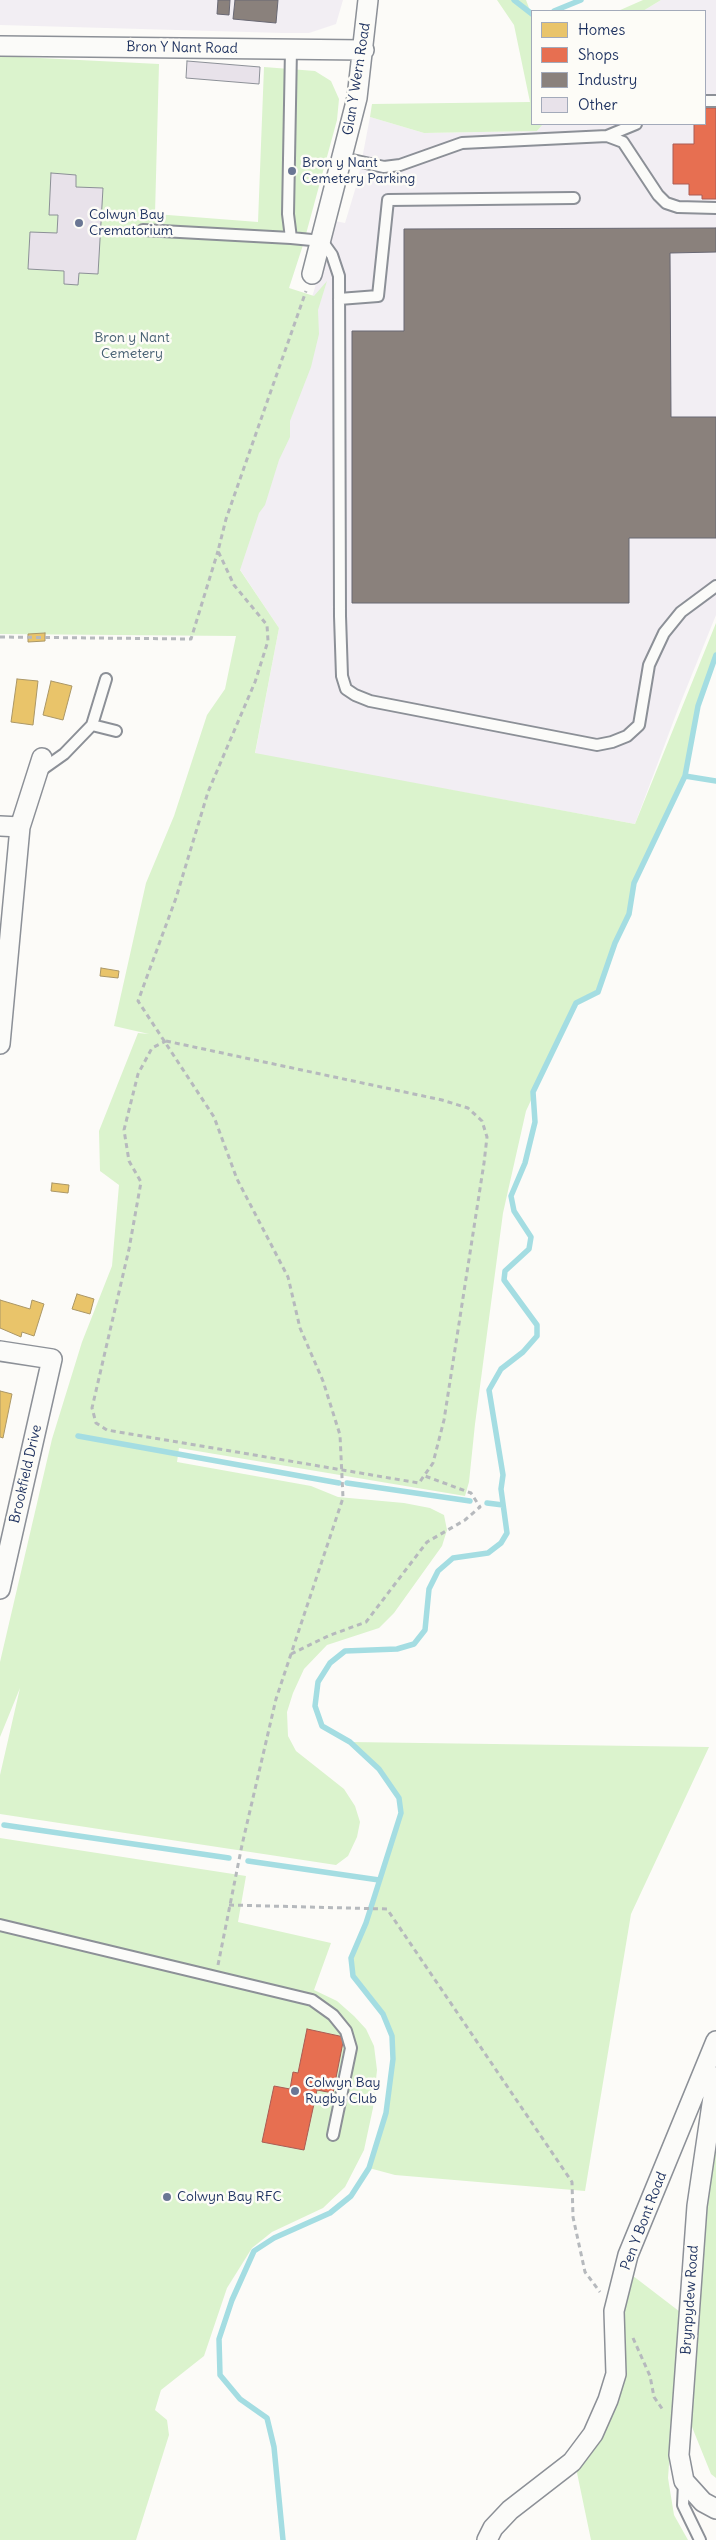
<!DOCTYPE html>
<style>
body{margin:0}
#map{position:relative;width:716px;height:2540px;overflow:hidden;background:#fcfbf8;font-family:Delius,sans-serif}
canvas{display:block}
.legend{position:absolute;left:531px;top:10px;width:175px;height:115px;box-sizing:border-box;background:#fdfcf7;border:1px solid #a3aaba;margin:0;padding:6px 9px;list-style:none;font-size:15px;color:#1b2f5e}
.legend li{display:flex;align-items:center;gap:10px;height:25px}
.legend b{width:25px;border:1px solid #a3aaba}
</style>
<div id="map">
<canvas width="716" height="2540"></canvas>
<ul class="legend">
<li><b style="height:14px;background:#e9c46a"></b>Homes</li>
<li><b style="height:14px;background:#e76f51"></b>Shops</li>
<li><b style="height:14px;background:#8a817c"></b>Industry</li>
<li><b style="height:14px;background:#e8e2ea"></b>Other</li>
</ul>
</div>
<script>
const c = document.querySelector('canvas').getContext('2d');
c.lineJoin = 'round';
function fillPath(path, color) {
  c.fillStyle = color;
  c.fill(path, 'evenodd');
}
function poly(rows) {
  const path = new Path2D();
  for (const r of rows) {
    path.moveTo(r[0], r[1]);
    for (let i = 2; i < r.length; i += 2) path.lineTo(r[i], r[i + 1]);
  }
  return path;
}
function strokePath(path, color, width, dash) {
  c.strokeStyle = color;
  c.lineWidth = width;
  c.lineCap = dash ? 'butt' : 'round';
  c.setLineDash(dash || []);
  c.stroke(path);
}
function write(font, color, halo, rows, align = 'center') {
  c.font = font + ' Delius,sans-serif';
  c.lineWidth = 5;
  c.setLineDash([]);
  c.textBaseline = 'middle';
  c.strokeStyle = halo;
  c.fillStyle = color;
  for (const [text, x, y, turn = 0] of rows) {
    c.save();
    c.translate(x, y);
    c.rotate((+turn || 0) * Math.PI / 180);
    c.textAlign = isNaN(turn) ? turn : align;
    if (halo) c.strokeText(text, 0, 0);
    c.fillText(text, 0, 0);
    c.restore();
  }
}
const built = poly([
 [0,0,343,0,336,24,309,33,283,33,0,25],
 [661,0,716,0,716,615,678,709,635,824,255,754,279,628,233,559,335,221,345,223,358,180,370,117,424,133,537,131,543,124,705,124,705,11,643,11]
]);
const green = poly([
 [497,0,526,0,532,16,532,124,543,124,537,131,424,133,370,117,372,104,530,102,514,25],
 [643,0,661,0,643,11,618,11],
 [0,56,159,64,155,214,258,222,264,67,315,71,331,81,339,99,337,120,303,245,289,288,314,296,327,281,318,310,319,334,311,367,290,421,290,437,279,460,265,505,259,513,240,570,279,628,255,753,635,824,716,623,716,655,698,706,685,776,634,883,629,914,615,943,598,992,576,1003,526,1111,503,1213,475,1424,469,1482,465,1496,179,1448,177,1462,311,1486,338,1497,404,1503,430,1508,444,1515,447,1530,442,1546,394,1613,379,1628,327,1645,304,1669,293,1693,287,1712,288,1736,296,1751,344,1789,355,1806,360,1822,357,1837,348,1856,336,1865,0,1814,0,1775,20,1688,0,1737,0,1662,52,1439,82,1342,112,1266,119,1185,100,1171,99,1131,138,1033,149,1034,114,1026,146,883,174,816,207,715,225,689,236,636,0,634],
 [350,1742,709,1747,631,1914,585,2191,395,2175,369,2168,386,2113,393,2059,392,2036,383,2014,353,1976,351,1958,366,1923,401,1813,399,1798,379,1769],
 [0,1838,246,1876,238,1922,331,1943,314,1990,337,2001,354,2016,366,2029,374,2046,377,2070,373,2108,364,2150,345,2187,323,2208,272,2232,252,2248,227,2288,204,2356,161,2390,155,2410,167,2420,169,2435,136,2540,0,2540],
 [716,2085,716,2478,711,2474,692,2427,689,2323,672,2424,668,2478,674,2515,688,2540,591,2540,576,2468,614,2380,624,2269,688,2318]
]);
const homes = poly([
 [45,633,45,641,28,642,28,634,45,633],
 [17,679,38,681,33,725,11,722,17,679],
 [51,681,72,686,63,720,43,715,51,681],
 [101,968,119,971,118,978,100,976,101,968],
 [52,1183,69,1185,68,1193,51,1191,52,1183],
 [77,1294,94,1299,90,1314,72,1309,77,1294],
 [0,1300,30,1309,32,1300,44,1304,34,1336,22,1332,21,1337,0,1328,0,1300],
 [0,1391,12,1394,3,1438,0,1437,0,1391]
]);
const shops = poly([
 [705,108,716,108,716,199,702,199,702,195,689,195,689,184,673,184,673,144,694,144,694,124,705,124,705,108],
 [307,2029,344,2037,333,2093,317,2090,304,2150,262,2142,274,2086,290,2089,293,2072,298,2073,307,2029]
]);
const industry = poly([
 [218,0,230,0,229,15,217,14,218,0],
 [235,0,278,0,276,23,233,19,235,0],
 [716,228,716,252,670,253,671,417,716,417,716,538,629,538,629,603,352,603,352,331,404,331,404,229,716,228]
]);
const stream = poly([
 [514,0,532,14],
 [554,11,581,0],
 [685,776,716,781],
 [78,1436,339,1483],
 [347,1483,470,1501],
 [487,1503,503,1505],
 [4,1825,229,1858],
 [248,1861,379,1880],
 [283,2540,274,2447,267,2418,240,2399,220,2375,219,2339,232,2300,254,2251,274,2238,330,2213,351,2196,369,2168,386,2113,393,2059,392,2036,383,2014,353,1976,351,1958,366,1923,401,1813,399,1798,379,1769,350,1742,322,1726,315,1706,318,1682,330,1663,345,1651,397,1649,414,1644,425,1630,429,1589,438,1571,453,1558,488,1553,501,1543,507,1533,501,1489,503,1475,489,1390,501,1369,523,1352,537,1336,537,1325,504,1280,505,1271,529,1249,531,1237,514,1211,511,1196,525,1163,535,1122,533,1092,576,1003,598,992,615,943,629,914,634,883,685,776,698,706,716,655]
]);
const building = poly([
 [187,61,260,67,259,84,186,78,187,61],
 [51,173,76,175,76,187,103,188,98,274,79,273,78,285,64,284,64,271,28,269,30,232,57,233,58,215,49,215,51,173]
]);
const path = poly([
 [0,637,191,639,218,551],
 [166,1041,442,1100,468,1108,482,1121,487,1137,484,1163,444,1420,433,1463,419,1483,107,1430,96,1423,92,1408,129,1249,141,1182,129,1161,124,1130,138,1074,152,1048,166,1041],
 [291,1654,328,1636,366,1622,427,1542,465,1520,480,1507,471,1493,425,1476],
 [229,1905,387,1909,572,2182,573,2217,585,2272,600,2292],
 [218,1965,242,1845,276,1699,343,1498,340,1435,323,1381,300,1328,288,1277,237,1179,214,1117,138,1001,176,898,208,792,255,682,268,641,267,625,234,585,218,551,226,519,306,291],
 [633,2338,650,2376,654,2397,663,2410]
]);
const lane = poly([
 [291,49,288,214,291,238,322,241,332,255,339,276,340,616,342,676,346,689,355,695,370,701,597,745,612,742,627,736,639,725,649,665,664,633,681,612,716,586],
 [705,101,716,101],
 [607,136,623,142,658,195,666,203,678,207,716,208],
 [343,158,384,167,400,165,462,143,607,136,636,124],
 [143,230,291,238],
 [339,299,378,296,388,200,574,198],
 [92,725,106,679],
 [40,771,64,754,92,725,116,731],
 [0,1925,312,2000,333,2015,346,2031,351,2048,333,2135],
 [684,2483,683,2505,700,2540]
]);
const street = poly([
 [0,46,364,50],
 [312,274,357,98,368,0],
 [0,826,20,827],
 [0,1044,20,827,42,758],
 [0,1351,52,1359,0,1589],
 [716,2077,697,2206,679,2455,684,2481,703,2502,716,2509],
 [487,2540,493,2528,510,2510,572,2462,593,2434,608,2400,616,2374,614,2311,628,2255,716,2041]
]);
const markers = [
 [292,171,5,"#6a7694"],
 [79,223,5,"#6a7694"],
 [295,2091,5,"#6a7694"],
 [167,2197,5,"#6a7694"]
];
const streetNames = [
 ["Bron Y Nant Road",182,48,1],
 ["Glan Y Wern Road",357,79,-81],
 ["Brookfield Drive",26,1474,-77],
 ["Pen Y Bont Road",644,2221,-69],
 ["Brynpydew Road",690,2300,-86]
];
const poiNames = [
 ["Bron y Nant",302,163],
 ["Cemetery Parking",302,179],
 ["Colwyn Bay",89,215],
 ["Crematorium",89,231],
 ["Colwyn Bay",305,2083],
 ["Rugby Club",305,2099],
 ["Colwyn Bay RFC",177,2197]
];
const parkNames = [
 ["Bron y Nant",132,338],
 ["Cemetery",132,354]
];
fillPath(built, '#f2eef3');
fillPath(green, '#dbf3cd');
fillPath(homes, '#e9c46a');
strokePath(homes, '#ab9766', 1);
fillPath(shops, '#e76f51');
strokePath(shops, '#aa5c55', 1);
fillPath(industry, '#8a817c');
strokePath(industry, '#696873', 1);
strokePath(stream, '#a4dde2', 5.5);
fillPath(building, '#e8e2ea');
strokePath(building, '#8c9097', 1);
strokePath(lane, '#8c9097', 14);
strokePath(street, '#8c9097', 22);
strokePath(path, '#b6b9bd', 3, [5, 4]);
strokePath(lane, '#fbfbf9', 10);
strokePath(street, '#fbfbf9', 19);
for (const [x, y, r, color] of markers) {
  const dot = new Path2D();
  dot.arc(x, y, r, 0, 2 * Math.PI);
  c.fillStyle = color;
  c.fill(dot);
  strokePath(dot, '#fdfcf7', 2);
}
write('14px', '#1b2f5e', '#fdfcf7', streetNames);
write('14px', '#1b2f5e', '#fdfcf7', poiNames, 'left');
write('14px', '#445e71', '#fdfcf7', parkNames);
</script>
